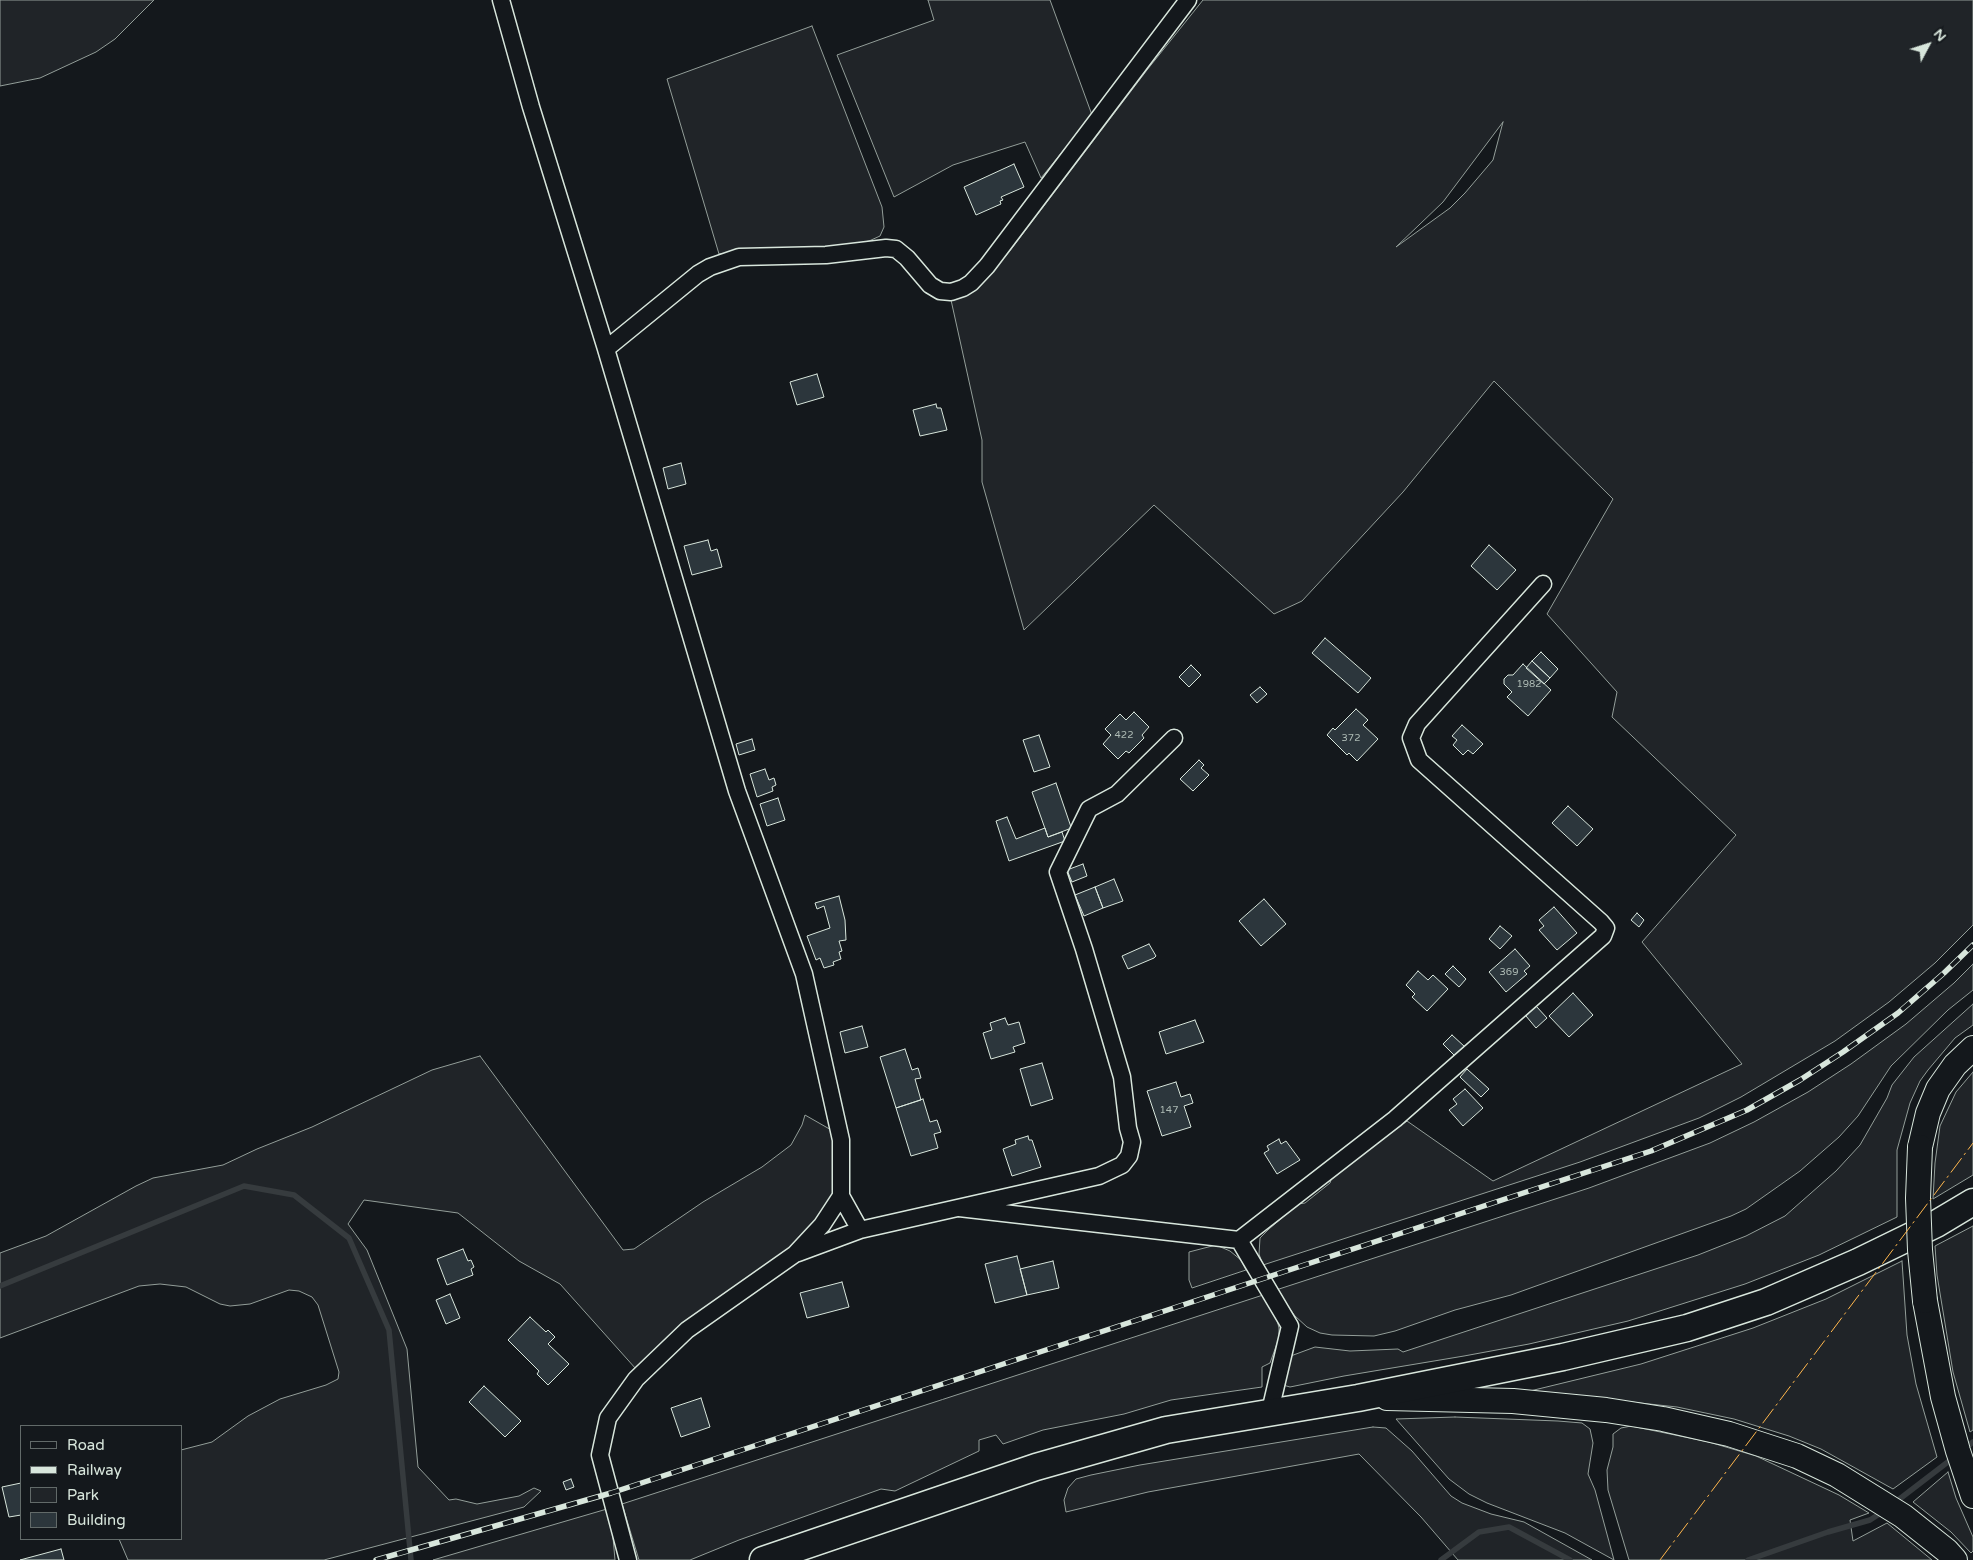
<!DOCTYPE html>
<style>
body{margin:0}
#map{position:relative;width:1973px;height:1560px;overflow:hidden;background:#14181c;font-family:"Varela Round",sans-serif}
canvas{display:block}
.legend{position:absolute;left:20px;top:1425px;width:162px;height:115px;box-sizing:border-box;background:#14181c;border:1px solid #626a69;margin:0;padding:6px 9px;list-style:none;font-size:15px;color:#d8e6dc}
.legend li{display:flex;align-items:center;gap:10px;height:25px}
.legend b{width:25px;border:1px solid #626a69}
.north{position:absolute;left:1903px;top:20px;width:50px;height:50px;-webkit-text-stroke:4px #14181c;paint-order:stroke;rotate:50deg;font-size:14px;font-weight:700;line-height:20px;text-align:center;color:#d8e6dc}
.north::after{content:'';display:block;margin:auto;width:18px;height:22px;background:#d8e6dc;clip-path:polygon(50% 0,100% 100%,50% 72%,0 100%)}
</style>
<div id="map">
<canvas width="1973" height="1560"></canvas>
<ul class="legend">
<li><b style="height:6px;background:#14181c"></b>Road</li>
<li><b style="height:6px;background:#d8e6dc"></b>Railway</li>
<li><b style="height:14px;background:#202428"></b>Park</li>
<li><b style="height:14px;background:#2c363c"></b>Building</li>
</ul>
<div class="north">N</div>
</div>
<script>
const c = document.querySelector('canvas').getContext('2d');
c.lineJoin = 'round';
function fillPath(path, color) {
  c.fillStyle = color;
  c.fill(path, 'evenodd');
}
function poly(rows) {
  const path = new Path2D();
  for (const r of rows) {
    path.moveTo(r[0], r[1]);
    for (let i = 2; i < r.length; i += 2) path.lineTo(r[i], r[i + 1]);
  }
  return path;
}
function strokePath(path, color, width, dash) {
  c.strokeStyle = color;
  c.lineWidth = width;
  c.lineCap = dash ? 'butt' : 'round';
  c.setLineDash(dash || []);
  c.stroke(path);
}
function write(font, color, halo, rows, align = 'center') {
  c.font = font + ' "Varela Round",sans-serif';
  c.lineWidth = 4;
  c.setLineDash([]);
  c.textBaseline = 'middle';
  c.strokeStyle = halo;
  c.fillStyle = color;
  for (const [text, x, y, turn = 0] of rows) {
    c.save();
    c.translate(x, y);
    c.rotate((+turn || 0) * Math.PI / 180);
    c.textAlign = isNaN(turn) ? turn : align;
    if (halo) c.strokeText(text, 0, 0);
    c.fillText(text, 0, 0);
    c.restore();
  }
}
const green = poly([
 [0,0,154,0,115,39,96,52,40,78,0,86,0,0],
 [928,0,1050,0,1092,115,1041,178,1025,142,953,165,894,197,837,55,934,20,928,0],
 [1203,0,1973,0,1973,925,1935,963,1889,1002,1835,1041,1741,1097,1699,1118,1580,1162,1263,1265,1259,1254,1260,1238,1269,1229,1298,1204,1305,1203,1330,1183,1333,1174,1407,1121,1493,1181,1742,1064,1642,942,1736,835,1612,717,1617,692,1547,614,1613,499,1494,381,1403,492,1302,601,1274,614,1154,505,1024,630,982,482,982,440,951,300,971,291,991,273,1009,252,1147,70,1203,0],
 [1503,122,1493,160,1465,193,1450,208,1396,247,1443,202,1503,122],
 [812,26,882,207,884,227,880,236,869,241,832,248,737,252,719,254,667,79,812,26],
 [1973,964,1973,990,1948,1010,1891,1066,1858,1116,1839,1137,1800,1171,1746,1209,1731,1216,1511,1295,1455,1310,1395,1331,1374,1336,1332,1335,1320,1333,1307,1327,1295,1316,1276,1290,1589,1188,1710,1143,1754,1122,1808,1092,1851,1064,1906,1024,1954,983,1973,964],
 [1973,1004,1973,1025,1955,1038,1928,1070,1920,1081,1910,1103,1897,1150,1897,1217,1819,1255,1745,1284,1628,1321,1529,1344,1464,1356,1344,1376,1290,1387,1283,1385,1288,1357,1315,1347,1350,1351,1398,1349,1403,1352,1698,1255,1746,1236,1785,1216,1836,1171,1860,1145,1887,1098,1892,1085,1914,1057,1973,1004],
 [480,1056,623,1250,634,1249,703,1202,762,1167,791,1145,802,1125,805,1115,833,1131,834,1187,830,1202,822,1216,788,1251,636,1369,560,1284,519,1261,458,1213,364,1200,348,1224,367,1250,407,1349,418,1467,449,1500,456,1499,477,1504,519,1496,534,1488,541,1491,524,1507,324,1560,128,1560,119,1539,181,1539,181,1450,212,1442,248,1416,280,1399,326,1385,338,1379,339,1372,318,1305,312,1297,299,1291,289,1290,250,1304,230,1306,220,1304,186,1287,160,1284,139,1286,0,1338,0,1253,46,1236,136,1186,153,1178,223,1165,257,1149,312,1127,432,1070,480,1056],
 [1973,1072,1973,1175,1933,1199,1935,1163,1940,1126,1956,1092,1973,1072],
 [1973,1226,1973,1430,1970,1432,1953,1372,1937,1275,1935,1246,1973,1226],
 [1216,1245,1230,1251,1241,1260,1246,1270,1192,1288,1189,1280,1189,1252,1216,1245],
 [1902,1261,1907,1335,1916,1384,1937,1457,1893,1489,1821,1449,1789,1436,1734,1419,1677,1407,1530,1391,1641,1364,1753,1328,1826,1299,1902,1261],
 [1263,1295,1276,1316,1279,1328,1279,1338,1270,1363,1262,1367,1262,1387,1171,1400,1124,1414,1043,1430,1003,1444,996,1435,979,1440,979,1451,895,1491,881,1489,739,1540,690,1560,639,1560,622,1504,1263,1295],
 [1455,1417,1558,1421,1582,1423,1590,1429,1593,1443,1588,1474,1595,1490,1614,1560,1565,1533,1487,1503,1469,1494,1449,1479,1396,1419,1455,1417],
 [1631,1426,1709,1442,1756,1456,1839,1495,1869,1513,1850,1520,1853,1541,1887,1523,1932,1560,1629,1560,1608,1490,1607,1470,1613,1447,1613,1434,1621,1428,1631,1426],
 [1373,1427,1386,1428,1412,1451,1451,1496,1462,1503,1491,1514,1524,1522,1592,1560,1458,1560,1421,1517,1359,1454,1148,1492,1066,1512,1064,1500,1068,1488,1076,1479,1091,1475,1140,1465,1373,1427],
 [1948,1472,1956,1498,1973,1537,1973,1551,1971,1553,1951,1532,1913,1502,1948,1472],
 [607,1509,612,1526,615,1560,433,1560,607,1509]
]);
const stream = poly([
 [0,1286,244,1186,294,1195,349,1238,389,1330,411,1560],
 [1964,1449,1973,1442],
 [1893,1504,1953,1458],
 [1441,1560,1479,1532,1509,1527,1570,1560],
 [1748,1560,1828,1532,1870,1520,1884,1511]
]);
const building = poly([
 [1014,164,1024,187,1001,197,1003,200,1000,201,1001,204,976,215,964,187,1014,164],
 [817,374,824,397,797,405,790,382,817,374],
 [936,404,937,408,941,408,947,430,920,436,913,410,936,404],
 [681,463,686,484,668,489,663,468,681,463],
 [708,540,711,551,717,549,722,567,692,575,684,546,708,540],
 [1489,545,1516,570,1497,590,1471,566,1489,545],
 [1325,638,1371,678,1358,693,1312,653,1325,638],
 [1541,652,1558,669,1550,678,1532,661,1541,652],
 [1532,661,1550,678,1544,684,1526,668,1532,661],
 [1523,664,1551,690,1528,716,1507,697,1512,692,1504,684,1504,679,1508,675,1513,675,1523,664],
 [1191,665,1201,675,1189,687,1179,677,1191,665],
 [1260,687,1267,694,1257,703,1250,695,1260,687],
 [1356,709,1368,720,1363,725,1378,739,1357,761,1349,753,1347,755,1327,735,1333,728,1335,730,1356,709],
 [1134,712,1149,727,1142,735,1144,738,1129,753,1126,751,1118,759,1103,744,1111,735,1105,729,1120,714,1126,720,1134,712],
 [1462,725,1483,744,1473,754,1468,750,1463,755,1453,745,1457,740,1452,736,1462,725],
 [1039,735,1050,767,1034,772,1023,740,1039,735],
 [752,739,755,750,739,755,736,744,752,739],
 [1199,760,1204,765,1201,768,1209,775,1193,791,1180,779,1199,760],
 [765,769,769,780,774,778,776,785,772,787,773,791,757,797,750,774,765,769],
 [1056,783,1071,827,1069,829,1048,837,1032,792,1056,783],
 [778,798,785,820,767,826,760,804,778,798],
 [1568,806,1593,829,1577,846,1552,823,1568,806],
 [1007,817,1016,839,1045,828,1048,837,1062,832,1065,841,1009,861,996,821,1007,817],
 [1083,864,1087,876,1072,882,1067,870,1083,864],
 [1114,879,1123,901,1103,908,1095,887,1114,879],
 [1095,887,1103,908,1084,916,1075,895,1095,887],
 [839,896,845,920,846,940,839,941,842,951,839,952,841,959,833,962,834,965,824,968,820,958,816,960,807,936,830,928,824,906,817,909,815,903,839,896],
 [1264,899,1286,924,1261,946,1239,921,1264,899],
 [1554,907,1577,933,1557,950,1539,930,1544,926,1539,920,1554,907],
 [1637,913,1644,920,1639,927,1631,920,1637,913],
 [1500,926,1512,936,1500,949,1489,939,1500,926],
 [1149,944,1156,956,1154,958,1128,969,1122,956,1149,944],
 [1515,949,1530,966,1524,971,1527,974,1506,992,1489,972,1515,949],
 [1453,966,1466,979,1459,987,1445,974,1453,966],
 [1418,971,1428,980,1433,975,1448,989,1427,1011,1412,997,1415,994,1406,985,1418,971],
 [1573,993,1593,1015,1569,1037,1549,1016,1573,993],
 [1536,1006,1547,1018,1536,1028,1526,1016,1536,1006],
 [1005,1018,1008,1025,1019,1022,1025,1043,1013,1047,1015,1052,991,1059,983,1033,992,1030,990,1023,1005,1018],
 [1195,1020,1204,1042,1166,1054,1159,1032,1195,1020],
 [862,1026,868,1047,845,1053,840,1032,862,1026],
 [1452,1035,1465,1047,1456,1057,1443,1044,1452,1035],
 [905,1049,912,1070,918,1068,921,1078,915,1079,921,1100,896,1108,880,1057,905,1049],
 [1042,1063,1053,1099,1031,1106,1020,1069,1042,1063],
 [1467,1069,1489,1089,1481,1097,1460,1077,1467,1069],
 [1176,1082,1181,1097,1190,1094,1193,1103,1184,1106,1191,1127,1162,1136,1147,1091,1176,1082],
 [1465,1089,1483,1108,1463,1126,1449,1110,1457,1104,1453,1099,1465,1089],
 [923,1099,930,1122,937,1120,941,1132,934,1134,938,1148,911,1156,896,1108,923,1099],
 [1028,1136,1029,1140,1032,1140,1041,1167,1012,1176,1003,1149,1016,1144,1015,1140,1028,1136],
 [1279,1139,1281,1144,1286,1141,1300,1160,1277,1174,1264,1153,1269,1150,1267,1146,1279,1139],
 [463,1249,468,1261,471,1260,474,1267,471,1269,473,1275,447,1285,437,1259,463,1249],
 [1017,1256,1027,1295,995,1303,985,1264,1017,1256],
 [1053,1261,1059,1288,1027,1295,1020,1269,1053,1261],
 [842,1282,849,1307,807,1318,800,1293,842,1282],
 [450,1294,460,1318,446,1324,436,1300,450,1294],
 [530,1317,546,1332,548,1330,555,1337,548,1344,569,1364,548,1385,537,1374,539,1371,508,1340,530,1317],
 [484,1386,521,1421,505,1437,469,1402,484,1386],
 [701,1398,710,1427,681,1437,671,1408,701,1398],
 [571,1479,574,1487,566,1490,563,1482,571,1479],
 [21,1483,21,1515,9,1517,2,1487,21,1483],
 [61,1549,64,1560,20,1560,61,1549]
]);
const minor = poly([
 [501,0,531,107,606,349],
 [959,1208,1239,1240,1395,1119,1603,936,1606,928,1601,922,1419,760,1411,738,1417,724,1543,584],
 [860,1230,1099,1176,1122,1165,1129,1156,1132,1142,1128,1128,1122,1077,1084,949,1058,872,1089,809,1117,794,1174,738],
 [1239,1240,1290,1326,1270,1411],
 [798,1253,860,1230,841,1196],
 [628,1560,600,1455,608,1418,636,1379,687,1330,795,1254,822,1225,841,1196,841,1140,804,974,737,791,606,349,698,274,710,267,739,257,826,255,886,248,896,249,907,258,930,285,940,291,951,292,963,288,971,283,987,266,1188,0]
]);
const secondary = poly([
 [1920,1147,1928,1113,1938,1089,1955,1065,1973,1048],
 [1925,1301,1943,1397,1958,1451,1973,1496],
 [1387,1398,1513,1401,1606,1410,1663,1419,1729,1434,1797,1456,1837,1475,1903,1516,1947,1551,1955,1560]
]);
const primary = poly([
 [763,1560,1036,1467,1166,1430,1358,1398,1563,1357,1687,1328,1766,1302,1858,1262,1936,1224,1973,1202]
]);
const rail = poly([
 [376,1560,611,1493,1651,1151,1747,1110,1800,1080,1843,1052,1898,1013,1944,973,1973,945]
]);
const secondaryBridge = poly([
 [1920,1147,1918,1198,1920,1250,1925,1301]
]);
const power = poly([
 [1660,1560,1973,1143]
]);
const numberNames = [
 ["1982",1529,684],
 ["422",1124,735],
 ["372",1351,738],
 ["369",1509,972],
 ["147",1169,1110]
];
fillPath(green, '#202428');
strokePath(green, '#939e99', 1);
strokePath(stream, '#363b3e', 5.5);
fillPath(building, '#2c363c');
strokePath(building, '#d8e6dc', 1);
strokePath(minor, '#d8e6dc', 19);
strokePath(secondary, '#d8e6dc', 26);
strokePath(primary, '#d8e6dc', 29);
strokePath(minor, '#14181c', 16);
strokePath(secondary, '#14181c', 24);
strokePath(primary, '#14181c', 26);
strokePath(rail, '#d8e6dc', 5.5);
strokePath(rail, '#14181c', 4, [11]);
strokePath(secondaryBridge, '#d8e6dc', 26, []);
strokePath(secondaryBridge, '#14181c', 24);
strokePath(power, '#ffb74d', 1, [18, 4, 2.5, 4]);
write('10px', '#adbab4', null, numberNames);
</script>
